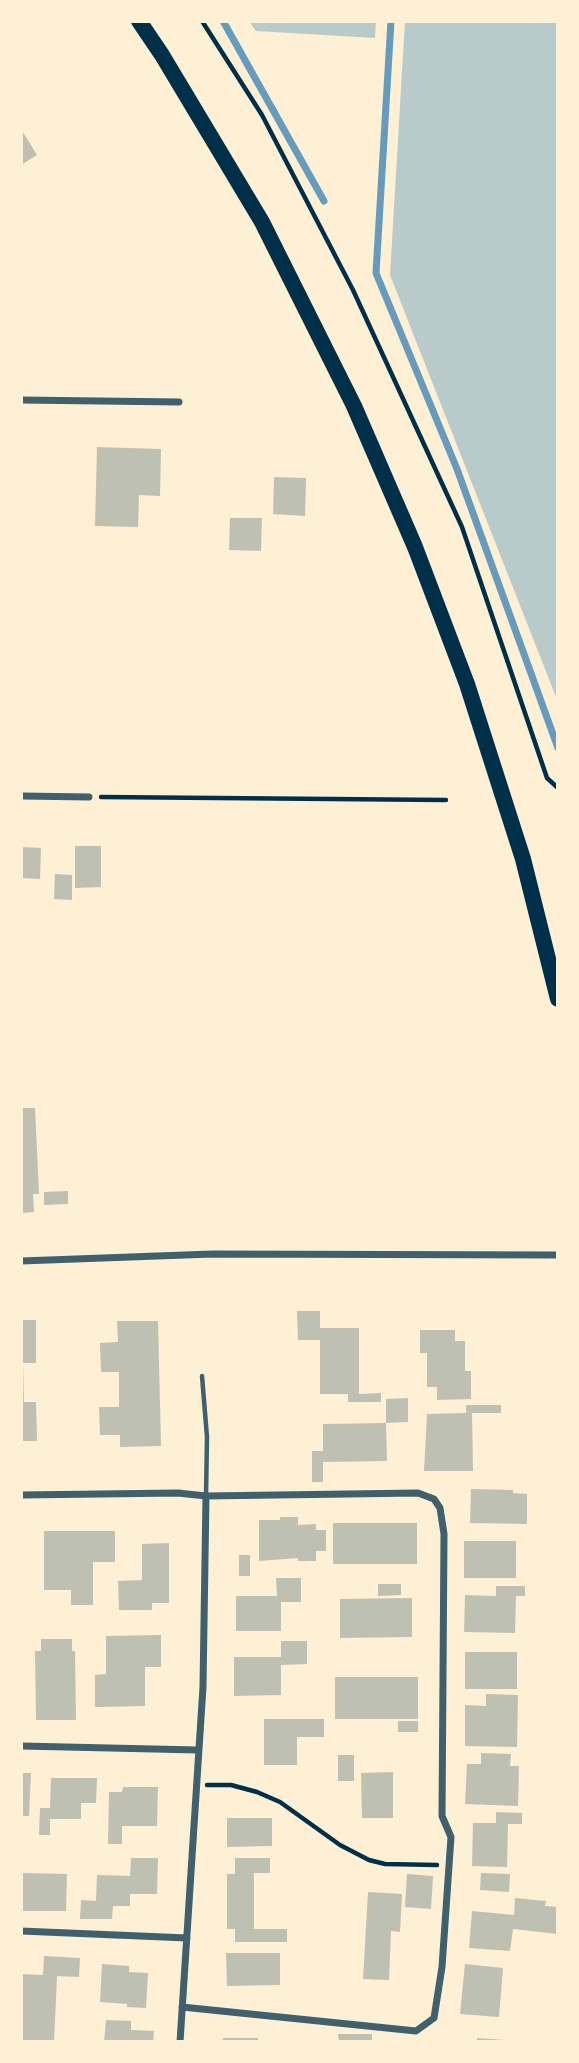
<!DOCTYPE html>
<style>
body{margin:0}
#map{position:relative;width:579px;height:2063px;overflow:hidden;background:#fdf0d5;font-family:Jost,sans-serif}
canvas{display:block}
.frame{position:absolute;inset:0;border:23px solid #fdf0d5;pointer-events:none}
</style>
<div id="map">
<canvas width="579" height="2063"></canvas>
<div class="frame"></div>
</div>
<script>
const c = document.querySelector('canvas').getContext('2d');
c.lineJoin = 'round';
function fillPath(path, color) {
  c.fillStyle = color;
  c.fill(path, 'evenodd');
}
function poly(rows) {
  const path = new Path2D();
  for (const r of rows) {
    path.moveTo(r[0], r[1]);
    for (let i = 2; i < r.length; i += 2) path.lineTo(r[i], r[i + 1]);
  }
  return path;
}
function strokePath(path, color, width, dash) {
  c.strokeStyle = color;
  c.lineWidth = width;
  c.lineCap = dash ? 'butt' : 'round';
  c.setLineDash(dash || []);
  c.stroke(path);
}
const green = poly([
 [249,21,376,21,375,38,256,31],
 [405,21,558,21,558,702,390,275]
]);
const stream = poly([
 [223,21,324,201],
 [391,21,376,273,457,469,558,748]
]);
const building = poly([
 [21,129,37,155,21,165],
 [97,447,161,449,160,496,139,495,138,527,95,526],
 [274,477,306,478,305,516,273,514],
 [230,518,262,518,261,551,229,550],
 [75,846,101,846,101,887,75,888],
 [21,847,41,848,40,879,21,878],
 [55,874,72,875,72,900,54,899],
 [21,1108,35,1108,39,1194,33,1194,34,1212,21,1213],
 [68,1191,68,1204,44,1205,44,1192],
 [297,1311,320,1311,320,1328,359,1328,359,1394,381,1393,381,1402,348,1402,348,1394,320,1394,320,1340,298,1340],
 [21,1320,36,1320,36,1363,21,1363],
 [117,1321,158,1321,161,1446,120,1447,120,1435,100,1435,99,1407,119,1407,119,1372,101,1372,100,1343,118,1342],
 [420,1330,455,1330,455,1341,465,1341,465,1371,471,1371,471,1399,437,1400,437,1387,427,1387,427,1353,420,1353],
 [21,1363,23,1363,24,1402,36,1402,37,1441,21,1441],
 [408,1398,408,1422,386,1423,386,1399],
 [466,1405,501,1405,501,1413,472,1413,473,1471,424,1471,427,1414,466,1413],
 [386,1423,387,1461,323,1462,323,1482,312,1482,312,1451,323,1451,323,1424],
 [471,1489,513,1490,513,1493,527,1494,527,1524,470,1523],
 [280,1517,298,1517,298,1525,316,1524,316,1530,326,1530,326,1551,316,1551,316,1561,298,1561,298,1558,259,1561,259,1520,280,1520],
 [333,1523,417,1523,417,1564,333,1564],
 [44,1531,115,1531,115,1562,93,1562,93,1605,71,1605,71,1590,44,1590],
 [464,1541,516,1541,516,1578,464,1578],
 [169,1543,169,1603,152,1603,152,1610,119,1610,118,1581,142,1580,142,1544],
 [239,1555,250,1555,250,1576,239,1576],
 [276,1578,301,1578,301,1602,281,1602,281,1631,236,1631,236,1596,277,1596],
 [378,1584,401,1584,401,1595,378,1596],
 [496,1586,525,1586,525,1596,516,1596,515,1633,464,1632,465,1595,496,1596],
 [412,1598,412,1637,340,1638,340,1599],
 [161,1635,161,1667,145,1667,145,1706,95,1707,95,1675,106,1674,106,1636],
 [41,1639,72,1639,72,1651,75,1651,76,1720,36,1720,35,1651,41,1651],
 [281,1641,307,1641,307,1664,281,1665,281,1695,234,1696,234,1657,281,1657],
 [465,1652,517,1652,517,1689,465,1689],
 [335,1677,418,1677,418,1719,335,1719],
 [486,1694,518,1695,517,1747,465,1746,465,1705,486,1706],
 [264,1719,324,1719,324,1737,297,1737,297,1765,264,1765],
 [398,1721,418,1721,418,1732,398,1732],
 [481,1753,511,1754,510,1766,519,1766,518,1806,465,1804,467,1764,481,1764],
 [338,1755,354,1755,354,1781,338,1781],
 [393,1772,393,1818,362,1818,361,1773],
 [21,1773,31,1773,29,1816,21,1816],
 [51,1778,97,1778,96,1803,81,1803,81,1819,50,1819,50,1835,39,1835,40,1808,50,1808],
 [123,1787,158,1787,157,1826,122,1826,122,1844,108,1844,109,1792,122,1792],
 [496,1812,522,1813,522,1824,508,1824,507,1867,472,1866,473,1823,496,1823],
 [227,1818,272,1818,272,1846,227,1847],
 [131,1858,158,1858,157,1894,130,1894,130,1906,113,1906,112,1919,80,1919,81,1900,96,1901,97,1875,130,1876],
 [235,1858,270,1858,270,1873,254,1873,254,1929,287,1929,287,1942,235,1942,235,1929,227,1929,227,1874,235,1874],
 [21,1873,67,1874,66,1911,21,1911],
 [481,1873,510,1874,509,1892,480,1890],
 [407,1874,433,1876,431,1909,405,1907],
 [368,1892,402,1894,400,1932,391,1931,389,1980,363,1979],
 [515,1898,546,1901,545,1906,558,1907,558,1934,513,1929,510,1951,469,1948,472,1911,514,1915],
 [226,1953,280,1953,280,1985,227,1986],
 [44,1956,80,1958,79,1977,57,1976,54,2042,21,2042,21,1974,43,1975],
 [102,1964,129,1966,129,1972,148,1973,146,2008,127,2007,127,2004,100,2002],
 [465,1964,503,1968,499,2017,460,2014],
 [106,2020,131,2021,131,2030,154,2031,153,2042,104,2042],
 [338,2034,372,2034,372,2042,339,2042],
 [223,2038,258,2038,258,2042,223,2042],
 [477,2038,505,2040,504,2042,477,2042]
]);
const path = poly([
 [202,21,262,115,353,290,462,527,547,778,558,788],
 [101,797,446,800],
 [207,1785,231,1785,257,1792,280,1802,340,1845,369,1860,385,1864,437,1865]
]);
const service = poly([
 [202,1376,207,1437,206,1496]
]);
const minor = poly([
 [21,400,179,402],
 [21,796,89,797],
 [21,1261,212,1254,558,1255],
 [21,1495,178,1493,206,1496,418,1493,434,1499,440,1508,444,1534,442,1816,451,1837,442,1967,434,2018,416,2031,182,2007],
 [21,1746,198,1750],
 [21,1931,187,1938],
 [180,2042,203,1687,206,1496]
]);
const primary = poly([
 [139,21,162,55,262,222,354,406,415,547,467,684,523,859,558,999]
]);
fillPath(green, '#b9caca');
strokePath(stream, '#669bbc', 7);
fillPath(building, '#bec0b2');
strokePath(path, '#003049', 4.5);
strokePath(service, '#3f606c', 4.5);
strokePath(minor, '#3f606c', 7);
strokePath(primary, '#003049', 16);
</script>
